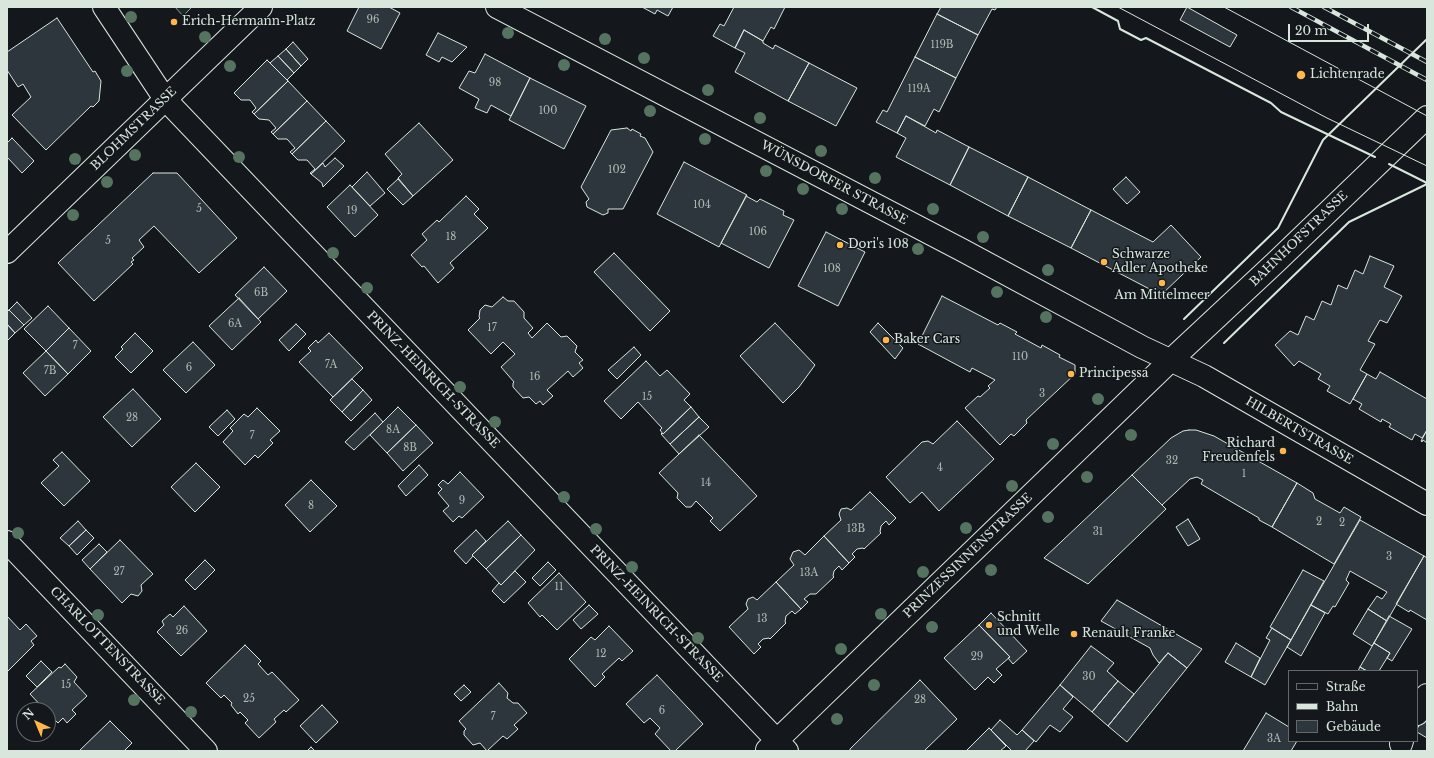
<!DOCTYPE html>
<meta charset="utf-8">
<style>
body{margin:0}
#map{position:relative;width:1434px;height:758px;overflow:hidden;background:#14181c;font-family:"Libre Baskerville",serif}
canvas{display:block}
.frame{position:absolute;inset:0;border:8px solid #d8e6dc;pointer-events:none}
.legend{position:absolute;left:1288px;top:670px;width:130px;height:72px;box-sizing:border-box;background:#14181c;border:1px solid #626a69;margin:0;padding:5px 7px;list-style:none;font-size:12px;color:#d8e6dc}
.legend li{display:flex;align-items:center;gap:8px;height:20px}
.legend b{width:20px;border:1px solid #626a69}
.north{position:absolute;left:16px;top:702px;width:40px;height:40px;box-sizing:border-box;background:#14181c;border:1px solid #626a69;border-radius:50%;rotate:316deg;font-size:11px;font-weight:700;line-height:16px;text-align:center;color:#d8e6dc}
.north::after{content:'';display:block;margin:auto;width:14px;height:18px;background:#ffb74d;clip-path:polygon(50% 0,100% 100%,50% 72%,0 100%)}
.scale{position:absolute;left:1288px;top:24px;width:81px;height:18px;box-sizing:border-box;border:2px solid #d8e6dc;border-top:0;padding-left:5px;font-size:12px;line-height:14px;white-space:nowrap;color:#d8e6dc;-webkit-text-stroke:3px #14181c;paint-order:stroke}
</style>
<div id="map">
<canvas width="1434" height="758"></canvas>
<div class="frame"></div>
<ul class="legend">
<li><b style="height:5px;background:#14181c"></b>Straße</li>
<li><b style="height:5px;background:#d8e6dc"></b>Bahn</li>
<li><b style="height:11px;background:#2c363c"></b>Gebäude</li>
</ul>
<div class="north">N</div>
<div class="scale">20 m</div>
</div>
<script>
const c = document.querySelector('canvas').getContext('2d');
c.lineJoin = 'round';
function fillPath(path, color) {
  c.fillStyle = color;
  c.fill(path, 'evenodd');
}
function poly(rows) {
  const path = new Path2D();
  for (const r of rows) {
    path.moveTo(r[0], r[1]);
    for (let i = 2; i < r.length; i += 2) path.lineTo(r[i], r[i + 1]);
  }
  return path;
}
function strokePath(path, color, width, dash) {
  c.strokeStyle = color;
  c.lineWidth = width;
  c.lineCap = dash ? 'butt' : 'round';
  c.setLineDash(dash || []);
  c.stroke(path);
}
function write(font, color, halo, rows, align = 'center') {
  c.font = font + ' "Libre Baskerville",serif';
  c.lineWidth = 3;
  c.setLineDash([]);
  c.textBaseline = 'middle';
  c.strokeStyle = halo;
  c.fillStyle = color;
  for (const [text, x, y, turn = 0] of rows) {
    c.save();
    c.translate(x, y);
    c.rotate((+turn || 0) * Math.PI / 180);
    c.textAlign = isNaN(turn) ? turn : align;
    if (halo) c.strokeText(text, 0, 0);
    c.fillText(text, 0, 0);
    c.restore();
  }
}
const green = poly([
 [175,7,192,7,183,16,175,7]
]);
const building = poly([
 [359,7,389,7,400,13,381,49,347,31,359,7],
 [642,7,673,7,668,16,657,10,655,14,642,7],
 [734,7,785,7,774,29,771,27,763,41,744,30,735,48,713,36,720,24,724,26,734,7],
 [941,7,997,7,995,10,992,9,978,35,937,14,941,7],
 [1187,7,1237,35,1230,47,1180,20,1187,7],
 [937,14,978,35,956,78,915,57,937,14],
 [57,18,93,72,95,71,101,81,99,101,93,107,91,106,46,150,12,115,31,97,23,84,18,87,7,70,7,52,57,18],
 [744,30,763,41,763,43,773,49,775,45,809,63,788,101,735,72,745,53,735,48,744,30],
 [438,33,467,47,452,62,442,57,439,62,426,55,438,33],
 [293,42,308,59,301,66,286,49,293,42],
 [286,49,301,66,294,73,278,56,286,49],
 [485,54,530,78,511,116,491,105,487,113,475,108,479,99,459,88,469,71,475,73,485,54],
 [278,56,294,73,287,80,270,63,278,56],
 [915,57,956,78,939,112,934,109,925,126,906,116,897,133,876,122,883,110,887,112,915,57],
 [267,60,288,81,254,114,252,112,256,108,250,100,241,100,234,93,267,60],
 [809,63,857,88,836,126,788,101,809,63],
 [530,78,586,106,564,149,509,120,530,78],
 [288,81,307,101,273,134,271,132,276,128,269,120,259,119,254,114,288,81],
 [307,101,326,121,292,154,290,152,295,148,287,139,278,139,273,134,307,101],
 [906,116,936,133,937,130,969,147,950,185,896,157,906,138,897,133,906,116],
 [326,121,345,141,311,174,310,173,315,169,307,160,298,160,292,154,326,121],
 [419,123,453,160,413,196,398,178,402,174,385,154,419,123],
 [627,128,631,131,632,129,641,134,640,136,645,138,653,152,623,209,608,209,608,213,603,215,587,207,586,202,589,199,581,187,611,130,627,128],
 [12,138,34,161,22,173,7,157,7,143,12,138],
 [969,147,1028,177,1008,216,950,185,969,147],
 [335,158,344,166,323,187,322,183,311,174,323,163,325,167,335,158],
 [684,162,747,195,719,247,657,214,684,162],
 [367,172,385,193,370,206,352,187,367,172],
 [153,173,177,173,237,238,199,273,154,226,139,240,144,247,132,258,134,260,131,262,133,264,94,301,58,263,153,173],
 [1028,177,1091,210,1071,248,1008,216,1028,177],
 [1126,177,1140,192,1127,204,1113,189,1126,177],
 [398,179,413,196,403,205,387,189,398,179],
 [350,185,378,215,355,237,327,207,350,185],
 [466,196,479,209,474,214,488,228,450,263,454,268,438,283,424,266,422,267,411,255,427,240,422,234,437,220,439,222,466,196],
 [746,196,757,202,760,199,784,211,783,215,794,220,769,268,721,243,746,196],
 [1091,210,1153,242,1171,225,1201,257,1161,295,1071,248,1091,210],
 [826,232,865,252,838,306,798,286,826,232],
 [614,253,670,311,650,331,594,272,614,253],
 [1370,256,1394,266,1384,287,1402,296,1387,323,1380,320,1368,341,1375,344,1360,370,1367,374,1350,404,1327,391,1330,386,1318,379,1321,374,1299,361,1294,366,1275,345,1290,331,1298,335,1306,316,1314,320,1322,301,1331,305,1338,285,1347,289,1355,270,1363,274,1370,256],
 [264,267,287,291,258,319,235,295,264,267],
 [942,296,998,325,1000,323,1017,332,1015,334,1041,348,1042,345,1060,355,1059,357,1075,365,1075,374,1026,420,1027,423,1014,436,1011,434,1000,445,965,408,978,396,980,397,990,388,988,386,995,380,972,368,970,372,918,344,942,296],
 [503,297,508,301,514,301,524,312,524,318,533,328,528,333,532,338,547,323,561,337,567,336,577,346,575,352,583,360,579,363,583,368,573,377,568,371,547,390,553,396,543,405,540,401,536,404,529,397,523,398,513,387,513,383,514,382,501,367,515,354,503,342,491,354,468,330,480,318,479,317,480,310,485,305,492,307,503,297],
 [239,298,261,322,232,350,209,326,239,298],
 [17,302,32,318,24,325,9,310,17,302],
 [48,306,69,328,46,351,24,329,48,306],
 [9,310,24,325,15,333,7,324,7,312,9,310],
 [775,323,815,365,799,387,783,403,740,356,775,323],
 [878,323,903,348,895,359,870,332,878,323],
 [7,324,15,333,7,341,7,324],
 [296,324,306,334,289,351,279,340,296,324],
 [69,328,91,351,68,374,46,351,69,328],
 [135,333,153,351,131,373,115,357,123,349,121,347,135,333],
 [329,333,363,368,333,397,299,362,311,351,308,348,316,340,318,343,329,333],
 [193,342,215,365,186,393,163,370,193,342],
 [634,347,641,355,617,379,608,370,634,347],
 [46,351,68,374,45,396,23,373,46,351],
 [646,361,660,376,667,370,690,394,684,400,691,407,663,434,660,430,662,428,638,402,621,419,604,401,646,361],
 [1380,372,1427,399,1427,430,1422,438,1415,434,1412,440,1389,427,1391,424,1382,419,1381,422,1359,409,1362,404,1353,399,1367,374,1376,379,1380,372],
 [352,379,363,390,342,412,330,400,352,379],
 [133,389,161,419,132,447,103,417,133,389],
 [363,390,372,400,351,421,342,412,363,390],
 [398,407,416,425,387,453,370,435,398,407],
 [691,407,699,417,670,444,661,434,662,433,663,434,691,407],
 [257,408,280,431,270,440,273,443,258,458,255,455,245,465,223,442,233,431,230,428,244,414,248,417,257,408],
 [227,410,235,419,218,436,209,427,227,410],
 [375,413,383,422,354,450,345,442,375,413],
 [699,417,709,427,679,454,670,444,699,417],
 [957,421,994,459,939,511,922,492,910,503,886,477,922,442,928,441,933,444,957,421],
 [416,425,433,443,403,471,387,453,416,425],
 [1189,430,1196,430,1214,436,1297,483,1272,527,1259,520,1259,518,1201,484,1203,480,1197,477,1190,479,1162,505,1132,475,1171,438,1183,431,1189,430],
 [1427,430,1427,443,1423,440,1422,442,1421,441,1427,430],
 [699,435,757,496,720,531,710,521,713,518,696,501,691,507,686,507,677,498,678,493,659,473,699,435],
 [62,452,90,481,64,506,41,483,59,466,53,460,62,452],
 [196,463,220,487,195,512,171,487,196,463],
 [419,465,428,475,406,496,398,486,419,465],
 [460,472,484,497,462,518,459,516,453,522,443,511,449,506,438,493,442,489,438,485,443,480,448,484,460,472],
 [1132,475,1166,509,1088,584,1044,558,1132,475],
 [311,480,337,506,310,532,285,505,311,480],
 [1297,483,1313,493,1315,499,1340,513,1344,507,1361,517,1334,564,1272,527,1297,483],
 [870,492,896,518,889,525,886,521,881,526,880,532,881,533,864,549,863,548,857,549,852,554,855,557,849,563,824,536,841,520,839,514,841,509,847,508,851,510,870,492],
 [1188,519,1200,539,1188,546,1176,527,1188,519],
 [1360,520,1424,556,1387,621,1368,609,1377,596,1382,599,1387,592,1350,571,1346,580,1349,583,1335,607,1333,606,1328,614,1311,605,1360,520],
 [78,521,86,530,69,546,60,538,78,521],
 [508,521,521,535,486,569,472,555,508,521],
 [86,530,94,538,77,555,69,546,86,530],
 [476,530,486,541,472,555,473,556,466,564,454,551,476,530],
 [521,535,535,550,501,585,486,569,521,535],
 [824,536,849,563,842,570,839,566,834,571,833,576,834,577,816,594,810,594,804,599,808,602,801,609,776,582,794,565,790,559,793,552,799,550,805,555,824,536],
 [120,540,153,574,141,585,142,591,138,596,131,594,122,603,90,569,120,540],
 [99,544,107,552,90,569,82,560,99,544],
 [1424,556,1427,558,1427,620,1410,610,1409,612,1396,604,1424,556],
 [205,560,215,570,195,590,185,580,205,560],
 [548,562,556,570,540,586,532,578,548,562],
 [1303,570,1324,581,1291,640,1270,627,1303,570],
 [515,571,526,582,504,603,492,591,499,583,501,585,515,571],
 [559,573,586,602,557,630,542,615,540,617,528,603,559,573],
 [776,582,801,609,795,614,792,611,786,616,785,622,786,623,770,639,769,638,763,639,758,644,761,647,754,654,729,627,748,609,746,604,748,599,753,597,757,600,776,582],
 [1117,600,1202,649,1187,668,1168,653,1159,663,1153,655,1150,648,1101,621,1117,600],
 [589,605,598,614,581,629,573,620,589,605],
 [1311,605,1325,613,1301,656,1287,647,1311,605],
 [184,606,207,631,181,656,157,632,164,625,162,621,170,614,173,617,184,606],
 [1368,609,1387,621,1372,646,1353,634,1368,609],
 [991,613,1027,651,1013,664,1008,658,1010,657,979,625,991,613],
 [7,616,20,630,26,624,37,636,31,641,34,645,7,672,7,616],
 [1389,616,1412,629,1392,661,1387,658,1390,653,1374,643,1389,616],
 [979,625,1010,657,996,669,1002,675,994,683,988,677,975,690,944,658,979,625],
 [609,626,633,651,622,661,619,658,602,674,605,677,595,687,569,659,591,637,595,640,609,626],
 [1272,628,1291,640,1265,685,1251,677,1270,640,1266,638,1272,628],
 [1236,643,1260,658,1251,677,1225,662,1236,643],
 [1374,643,1390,653,1379,671,1367,671,1360,667,1374,643],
 [245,645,261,661,258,664,268,675,272,672,299,700,286,712,284,710,274,719,276,722,259,738,245,723,248,720,240,712,238,714,231,705,232,703,224,695,221,698,206,683,245,645],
 [1091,646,1114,663,1107,671,1118,681,1092,712,1060,685,1091,646],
 [1168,653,1187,668,1127,742,1108,726,1168,653],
 [41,661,52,672,37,687,26,676,41,661],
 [65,664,77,677,74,682,87,696,72,710,76,714,67,723,63,718,58,723,48,713,48,710,45,710,30,694,59,667,61,668,65,664],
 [1360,667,1367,671,1358,671,1360,667],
 [657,675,703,724,675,751,671,751,655,734,660,728,650,718,644,723,626,704,657,675],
 [920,680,957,719,924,751,850,751,850,749,920,680],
 [1118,681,1134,694,1108,726,1092,712,1118,681],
 [499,683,508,693,507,698,513,703,518,703,527,713,514,725,518,729,507,739,503,736,487,751,480,743,473,745,464,735,464,731,466,729,459,721,499,683],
 [464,685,471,692,461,701,454,694,464,685],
 [1060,685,1073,697,1063,709,1073,717,1060,732,1050,725,1036,742,1022,730,1060,685],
 [322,705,338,722,316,743,300,726,322,705],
 [1427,712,1427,738,1417,732,1417,729,1427,712],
 [1266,713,1289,727,1289,741,1297,741,1291,751,1243,751,1266,713],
 [1000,720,1017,735,1022,730,1034,741,1025,751,1012,751,991,730,1000,720],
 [110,721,132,743,124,751,79,751,110,721],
 [989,728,1006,746,1000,751,966,751,989,728],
 [311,747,315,751,307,751,311,747]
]);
const minor = poly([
 [104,7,165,99,787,751],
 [497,7,962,250,1142,347,1204,376,1427,504],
 [7,252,261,7],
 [7,542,206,751],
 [1417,714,1427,695],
 [1401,744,1402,741],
 [767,750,1170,361,1276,262,1427,117]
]);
const tram = poly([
 [1118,7,1327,118,1427,166],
 [1224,7,1427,116]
]);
const rail = poly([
 [1291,7,1427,80],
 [1324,7,1427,62]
]);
const wall = poly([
 [1092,7,1118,21,1120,29,1141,40,1146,38,1271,103,1281,112,1375,157],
 [1389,164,1427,183],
 [1184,319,1278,228,1323,140,1427,39],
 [1224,343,1349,222,1427,184]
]);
const trees = [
 [131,17],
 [508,33],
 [205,37],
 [605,39],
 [644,58],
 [564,65],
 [230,66],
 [127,71],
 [708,90],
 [650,111],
 [760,118],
 [705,139],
 [821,151],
 [135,155],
 [239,157],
 [75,159],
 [766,171],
 [875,178],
 [107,182],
 [803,189],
 [842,209],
 [933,209],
 [73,215],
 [983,237],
 [918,249],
 [333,253],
 [1048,270],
 [367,288],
 [997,292],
 [1046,317],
 [460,387],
 [1098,399],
 [495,422],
 [1131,435],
 [1053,444],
 [1087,477],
 [1012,486],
 [564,497],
 [1048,517],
 [966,528],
 [596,529],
 [18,533],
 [632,567],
 [991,570],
 [923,572],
 [881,614],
 [98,615],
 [932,627],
 [698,638],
 [841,649],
 [874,685],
 [134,700],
 [191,712],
 [837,719]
];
const markers = [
 [174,22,4,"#ffb74d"],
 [1301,75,5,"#ffb74d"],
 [840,245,4,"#ffb74d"],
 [1104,262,4,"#ffb74d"],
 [1162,283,4,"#ffb74d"],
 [886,340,4,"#ffb74d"],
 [1071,374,4,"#ffb74d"],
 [1283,451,4,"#ffb74d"],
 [989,625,4,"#ffb74d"],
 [1074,634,4,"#ffb74d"]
];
const numberNames = [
 ["96",373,20],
 ["119B",942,45],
 ["98",495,83],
 ["119A",919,89],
 ["100",548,111],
 ["102",617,170],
 ["104",702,205],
 ["5",199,209],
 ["19",352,211],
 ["106",758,232],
 ["18",451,237],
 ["5",108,241],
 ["108",832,269],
 ["6B",261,293],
 ["6A",235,324],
 ["17",492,328],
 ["7",75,346],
 ["110",1020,357],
 ["7A",331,365],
 ["6",189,368],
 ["7B",50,371],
 ["16",535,377],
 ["3",1042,394],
 ["15",647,397],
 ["28",132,418],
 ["8A",393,430],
 ["7",252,436],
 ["8B",410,448],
 ["32",1172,461],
 ["4",940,468],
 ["1",1244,474],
 ["14",706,483],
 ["9",462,501],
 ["8",311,506],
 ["2",1319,522],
 ["2",1342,523],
 ["13B",856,529],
 ["31",1098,532],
 ["3",1389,557],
 ["27",119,572],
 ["13A",809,573],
 ["11",559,587],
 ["13",762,619],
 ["26",182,631],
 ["12",601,654],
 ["29",977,657],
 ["30",1089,677],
 ["15",66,685],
 ["25",249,699],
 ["28",920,700],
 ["6",662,711],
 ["7",493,717],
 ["3A",1274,739]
];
const poiNames = [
 ["Erich-Hermann-Platz",182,22],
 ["Lichtenrade",1310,75],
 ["Dori's 108",848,245],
 ["Schwarze",1112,255],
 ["Adler Apotheke",1112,269],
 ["Am Mittelmeer",1162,296,"center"],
 ["Baker Cars",894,340],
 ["Principessa",1079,374],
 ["Richard",1275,444,"right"],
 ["Freudenfels",1275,458,"right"],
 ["Schnitt",997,618],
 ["und Welle",997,632],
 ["Renault Franke",1082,634]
];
const streetNames = [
 ["BLOHMSTRASSE",134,129,-44],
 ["WÜNSDORFER STRASSE",834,183,28],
 ["BAHNHOFSTRASSE",1299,239,-44],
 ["PRINZ-HEINRICH-STRASSE",433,380,46],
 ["HILBERTSTRASSE",1299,431,30],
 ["PRINZESSINNENSTRASSE",968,556,-44],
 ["PRINZ-HEINRICH-STRASSE",656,614,46],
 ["CHARLOTTENSTRASSE",107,646,46]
];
fillPath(green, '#1a2d24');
strokePath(green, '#939e99', 1);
fillPath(building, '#2c363c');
strokePath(building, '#d8e6dc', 1);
strokePath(minor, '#d8e6dc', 24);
strokePath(minor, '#14181c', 22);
strokePath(tram, '#d8e6dc', 1);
strokePath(rail, '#d8e6dc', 4.5);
strokePath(rail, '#14181c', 3, [9]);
strokePath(wall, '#d8e6dc', 2);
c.fillStyle = '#55745f';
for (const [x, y] of trees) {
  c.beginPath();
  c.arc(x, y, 6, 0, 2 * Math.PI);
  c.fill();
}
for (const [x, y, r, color] of markers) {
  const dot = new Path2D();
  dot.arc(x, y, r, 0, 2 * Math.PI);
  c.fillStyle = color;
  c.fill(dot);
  strokePath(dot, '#14181c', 1.5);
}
write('10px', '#adbab4', null, numberNames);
write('12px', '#d8e6dc', '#14181c', poiNames, 'left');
write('12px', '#d8e6dc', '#14181c', streetNames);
</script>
